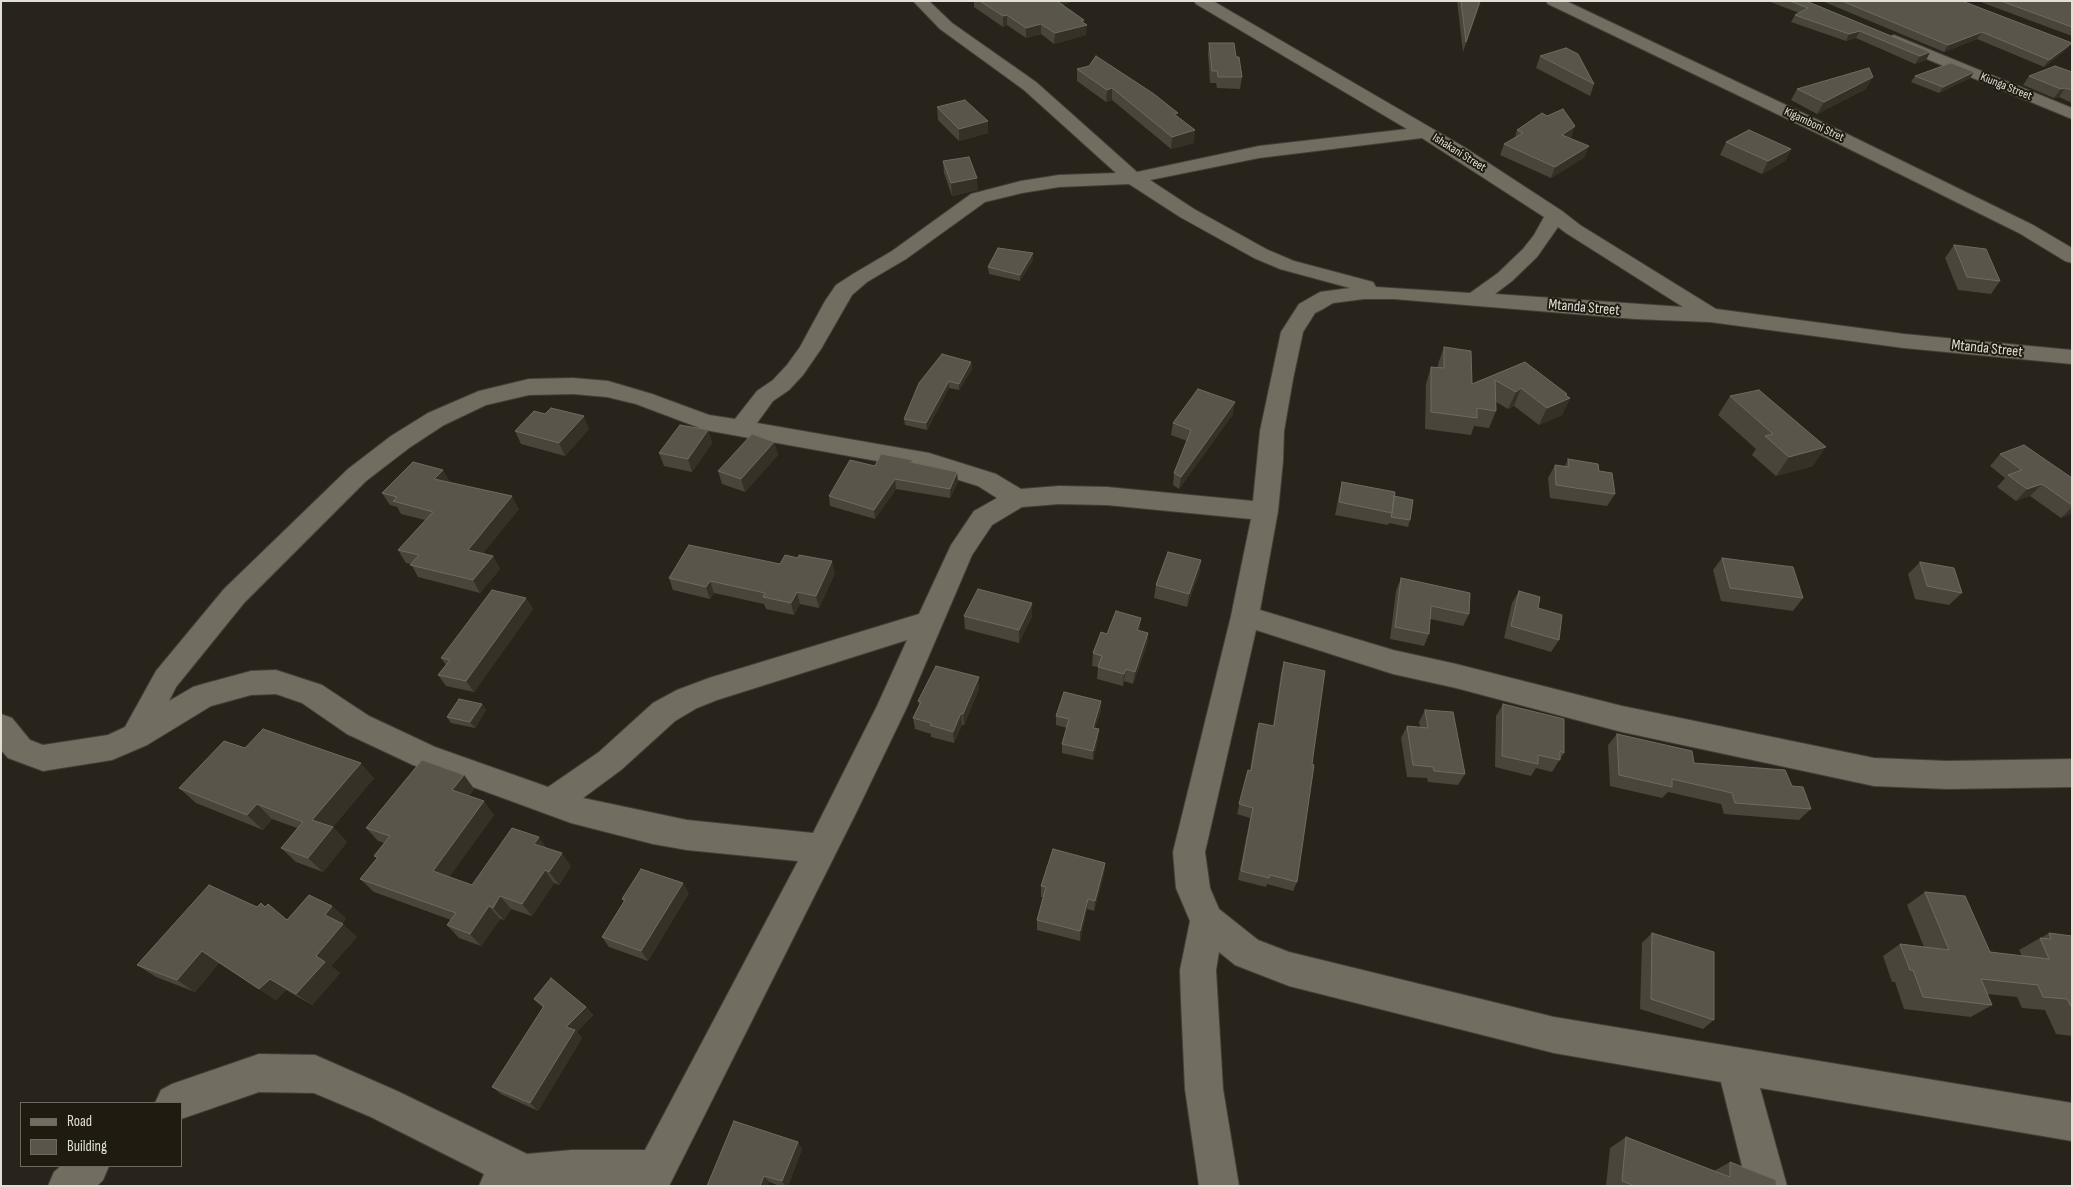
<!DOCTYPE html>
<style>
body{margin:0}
#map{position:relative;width:2073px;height:1187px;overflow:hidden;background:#28241b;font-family:"Sofia Sans Condensed",sans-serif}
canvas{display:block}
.frame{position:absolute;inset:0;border:2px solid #e2dfd9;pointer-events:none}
.legend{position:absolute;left:20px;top:1102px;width:162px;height:65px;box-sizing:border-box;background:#1f1b11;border:1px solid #6d6961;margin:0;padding:6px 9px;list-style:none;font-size:15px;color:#e2dfd9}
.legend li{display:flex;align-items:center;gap:10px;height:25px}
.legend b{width:25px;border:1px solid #6d6961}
</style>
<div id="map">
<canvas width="2073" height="1187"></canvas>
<div class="frame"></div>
<ul class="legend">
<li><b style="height:6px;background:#716d61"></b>Road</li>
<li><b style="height:14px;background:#59554b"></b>Building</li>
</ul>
</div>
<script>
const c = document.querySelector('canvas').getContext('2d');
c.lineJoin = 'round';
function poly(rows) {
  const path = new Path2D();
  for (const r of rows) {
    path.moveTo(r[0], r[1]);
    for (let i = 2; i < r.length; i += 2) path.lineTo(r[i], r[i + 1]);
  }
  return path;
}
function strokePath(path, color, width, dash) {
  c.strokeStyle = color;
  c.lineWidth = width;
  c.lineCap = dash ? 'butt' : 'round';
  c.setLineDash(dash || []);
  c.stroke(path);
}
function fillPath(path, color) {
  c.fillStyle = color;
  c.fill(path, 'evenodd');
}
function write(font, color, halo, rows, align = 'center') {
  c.font = font + ' "Sofia Sans Condensed",sans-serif';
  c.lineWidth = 4;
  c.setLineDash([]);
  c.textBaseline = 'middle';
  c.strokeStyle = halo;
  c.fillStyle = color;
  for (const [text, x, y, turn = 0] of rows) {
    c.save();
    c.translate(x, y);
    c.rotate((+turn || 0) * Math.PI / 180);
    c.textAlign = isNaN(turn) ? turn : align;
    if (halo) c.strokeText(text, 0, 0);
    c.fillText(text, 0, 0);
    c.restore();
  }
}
const minor = poly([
 [913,1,929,1,952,23,1036,82,1137,172,1259,146,1407,129,1196,4,1194,1,1213,1,1464,147,1562,211,1580,225,1716,309,1904,334,2072,350,2072,364,1904,348,1710,322,1635,319,1394,299,1364,299,1333,303,1323,309,1315,313,1303,332,1293,379,1284,431,1283,461,1278,511,1260,610,1393,650,1456,664,1622,706,1874,758,1947,761,2072,759,2072,787,1947,789,1874,786,1622,732,1456,688,1393,674,1256,630,1205,852,1210,888,1219,909,1258,940,1289,952,1554,1017,2072,1103,2072,1141,1760,1088,1787,1186,1747,1186,1721,1082,1554,1053,1289,986,1235,965,1219,952,1216,970,1223,1089,1239,1186,1199,1186,1185,1089,1181,1001,1180,970,1190,921,1176,888,1173,852,1231,616,1251,519,1107,505,1059,504,1022,507,992,525,972,555,907,707,855,815,669,1186,479,1186,484,1174,371,1117,314,1093,259,1092,181,1119,181,1103,155,1103,161,1090,172,1084,259,1054,315,1055,397,1091,527,1154,572,1150,645,1150,798,861,687,850,653,844,571,823,413,765,347,734,302,703,276,694,251,695,211,706,147,745,112,760,43,771,8,758,1,750,1,714,12,718,30,740,43,745,108,735,125,727,156,671,224,589,348,469,391,436,428,413,479,391,529,379,573,378,608,381,652,394,709,415,735,419,757,391,773,380,787,365,800,347,825,301,836,285,853,274,892,251,971,194,1021,181,1059,175,1116,173,1024,90,940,29,913,1],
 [1422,138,1544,217,1534,235,1523,249,1498,273,1470,293,1376,287,1373,282,1294,261,1268,250,1194,209,1150,180,1259,158,1422,138],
 [1129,184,1180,217,1254,258,1280,269,1350,288,1320,292,1299,304,1281,332,1260,431,1253,501,1107,487,1059,486,1021,489,996,474,929,453,757,423,773,401,789,390,803,375,821,349,852,295,867,282,906,259,985,202,1022,193,1059,187,1129,184],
 [1558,227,1566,233,1683,307,1495,294,1512,281,1537,257,1558,227],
 [573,394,607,397,636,404,705,430,927,470,978,486,997,498,974,511,951,545,919,614,709,678,677,690,653,703,599,752,548,787,435,747,369,716,322,685,276,670,251,671,203,684,193,687,169,701,176,687,244,603,366,481,409,448,444,425,486,405,529,395,573,394],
 [907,640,877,706,813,833,687,820,583,798,621,770,675,721,697,708,717,700,907,640],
 [1546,1,1566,1,1841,131,2033,225,2072,248,2072,263,2065,261,2019,233,1829,139,1548,4,1546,1],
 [1894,35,2072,108,2072,119,1888,43,1886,40,1888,37,1894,35],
 [61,1166,109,1166,103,1180,97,1186,48,1186,54,1172,61,1166]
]);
const wall = poly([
 [974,1,1074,1,1062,5,1084,22,1086,35,1054,44,1041,34,1026,38,1007,25,1003,27,974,7],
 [1457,1,1481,1,1463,52],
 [1768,1,1806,1,1930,52,1926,60,1915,64,1856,38,1846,41,1791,22,1795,15,1799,13],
 [1822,1,1962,1,2067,49,2044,67,1977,39,1944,52],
 [1978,1,2072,1,2072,36],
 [1209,43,1236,57,1242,77,1240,89,1217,88,1216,83,1210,83,1208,54],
 [1540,56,1594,84,1590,96,1536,68],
 [1077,69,1177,116,1194,143,1171,149,1112,100,1106,102,1077,81],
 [1974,72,1970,78,1939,93,1911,82,1915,76],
 [2072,72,2072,103,2059,97,2054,98,2023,85,2029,76],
 [1797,89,1866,89,1817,114,1791,100],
 [937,107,988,133,959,141,938,120],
 [1547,116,1575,126,1571,137,1570,138,1585,157,1551,178,1500,155,1504,144,1515,138,1517,130],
 [1726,142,1791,149,1785,161,1762,174,1720,155],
 [943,161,978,190,952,196,944,173],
 [1954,245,2000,281,1991,294,1958,290,1945,258],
 [1033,253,1033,260,1020,281,989,274,988,267],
 [1444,347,1472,384,1525,362,1567,394,1566,396,1570,398,1562,415,1539,425,1514,406,1508,409,1496,402,1496,411,1489,428,1474,426,1471,435,1425,429,1426,384,1431,367,1438,367,1438,364],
 [971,362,972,369,959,390,949,388,927,430,905,425,904,419],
 [1730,396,1813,466,1776,476,1752,455,1756,449,1718,415],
 [1233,414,1179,489,1173,485,1174,473,1187,441,1171,435,1173,423],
 [589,429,565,456,521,444,515,431],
 [708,430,712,443,692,472,664,466,659,453],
 [774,442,778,455,745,492,722,484,718,471],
 [2000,454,2072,478,2072,513,2061,518,2030,496,2016,501,1997,487,2005,478,1990,466],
 [1568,459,1599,471,1615,494,1607,506,1550,498,1548,478,1555,465,1565,466],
 [912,460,912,463,958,482,950,498,896,489,875,519,830,506,829,496,875,466],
 [1342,482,1394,496,1410,520,1408,527,1389,523,1388,525,1335,515,1339,495],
 [451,483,519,509,483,553,493,556,500,569,480,593,418,577,411,564,406,563,398,550,425,520,401,514,397,507,390,505,382,493],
 [1722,558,1803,598,1793,611,1721,601,1713,570],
 [1201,560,1199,573,1187,607,1154,598,1156,585],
 [1920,562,1962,593,1949,605,1915,599,1908,574],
 [780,564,835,573,819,608,800,604,794,615,766,609,764,604,714,593,710,599,673,590,669,578],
 [1401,578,1469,614,1463,626,1430,619,1429,634,1424,646,1390,639,1396,591],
 [1519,591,1538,608,1559,640,1551,652,1504,638,1512,603],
 [526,598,533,609,474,692,446,686,438,675,446,665,441,658],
 [1032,603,1032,616,1019,643,965,629,964,616],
 [1148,633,1147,645,1133,684,1124,681,1123,686,1097,679,1098,667,1092,666,1093,653,1107,634],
 [1284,662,1312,764,1297,882,1293,891,1267,884,1266,887,1238,880,1250,818,1237,814,1245,780,1250,770,1256,733,1259,723,1273,726,1281,673],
 [979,689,964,725,962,725,954,743,931,737,931,734,915,729,913,718,919,705,918,701],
 [1101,701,1101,710,1095,728,1098,739,1093,760,1062,753,1062,744,1067,728,1056,725,1056,716],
 [482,704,486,710,475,728,451,723,447,717],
 [1503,704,1564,753,1552,772,1536,768,1531,776,1495,767,1496,716],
 [1425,710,1465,774,1458,785,1428,782,1427,778,1407,777,1401,738,1407,726,1420,727,1419,722],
 [1617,734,1694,763,1792,786,1811,809,1799,820,1724,814,1721,804,1668,792,1662,798,1610,786,1608,745],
 [245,748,374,778,333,827,347,842,323,872,296,862,281,848,297,828,272,819,263,830,196,803,179,788],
 [464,775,474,789,469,796,494,815,449,877,472,885,546,848,571,866,559,885,554,883,532,916,511,909,504,920,500,919,481,946,459,938,447,925,451,920,374,892,360,879,377,858,374,856,384,843,378,841,366,828],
 [1105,863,1104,874,1094,911,1087,909,1080,941,1037,930,1037,920,1043,897,1041,897,1041,886],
 [1925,892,1990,952,2022,956,2019,950,2040,938,2041,938,2049,933,2072,936,2072,1036,2056,1034,2045,1010,2022,1008,2017,997,1987,994,1992,1005,1971,1017,1904,1009,1895,982,1892,982,1883,956,1900,944,1924,947,1907,905],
 [689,893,648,961,609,947,602,937,624,902,622,899],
 [257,907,265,907,287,920,346,918,342,924,357,937,331,966,340,973,312,1005,286,990,276,1000,219,963,195,992,156,977,137,965],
 [1652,933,1714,1020,1703,1029,1640,1009,1642,943],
 [534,999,586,1007,593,1015,577,1032,582,1038,538,1111,501,1094,492,1087,543,1008],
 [1626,1137,1714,1171,1730,1162,1776,1186,1606,1186,1610,1148],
 [802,1149,788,1186,780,1186,769,1182,707,1186]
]);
const shadedWall = poly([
 [1052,1,1074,1,1052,8],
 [1480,1,1481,1,1463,52,1466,42],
 [1007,15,1007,25,1003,27,1003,16],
 [1084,20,1084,26,1087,25,1086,35,1054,44,1055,33],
 [1041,24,1041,34,1026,38,1026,28],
 [1860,31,1856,38,1846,41,1849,34],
 [1982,32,1977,39,1944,52,1948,45],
 [2072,43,2067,49,2044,67,2049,60],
 [1930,52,1926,60,1915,64,1920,56],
 [1974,72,1970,78,1939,93,1943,87],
 [1873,77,1866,89,1817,114,1824,102],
 [1112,88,1112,100,1106,102,1107,90],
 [2065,88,2059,97,2054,98,2061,89],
 [988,121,988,133,959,141,959,129],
 [1575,126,1571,137,1558,146,1562,135],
 [1195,130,1194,143,1171,149,1172,137],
 [1589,146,1585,157,1551,178,1555,167],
 [1791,149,1785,161,1762,174,1768,161],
 [977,178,978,190,952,196,951,183],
 [1033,253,1033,260,1020,281,1020,275],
 [971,362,972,369,959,390,959,384],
 [949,381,949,388,927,430,926,423],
 [1521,388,1514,406,1508,409,1516,392],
 [1567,394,1564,401,1570,398,1562,415,1539,425,1547,408,1565,395],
 [1235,402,1233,414,1179,489,1181,477],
 [584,416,589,429,565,456,559,443],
 [708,430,712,443,692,472,688,459],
 [774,442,778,455,745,492,741,479],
 [1826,447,1813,466,1776,476,1789,457],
 [443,470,451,483,434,479],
 [957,472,958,482,950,498,950,489],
 [895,479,896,489,875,519,874,510],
 [2042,484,2030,496,2016,501,2027,489],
 [512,496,519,509,476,562,468,550],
 [2072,507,2072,513,2061,518],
 [493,556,500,569,480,593,473,580],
 [1201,560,1199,573,1187,607,1189,594],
 [832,561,835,573,819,608,816,596],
 [710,581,714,593,710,599,706,587],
 [797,592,800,604,794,615,791,603],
 [526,598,533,609,474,692,466,681],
 [1032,603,1032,616,1019,643,1019,630],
 [1141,618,1140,630,1137,630],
 [1148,633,1147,645,1133,684,1135,672],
 [1126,669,1124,681,1123,686,1124,674],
 [979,677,979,689,964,725,963,714],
 [1101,701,1101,710,1092,737,1093,728],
 [482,704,486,710,475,728,470,722],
 [961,713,962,725,954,743,953,732],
 [1099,729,1098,739,1093,760,1093,751],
 [361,763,374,778,333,827,347,842,323,872,308,858,312,820],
 [464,775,474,789,463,804,452,790],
 [484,801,494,815,444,884,433,871],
 [257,804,272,819,263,830,247,815],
 [539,837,548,850,534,844],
 [562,853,571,866,559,885,549,872],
 [1105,863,1104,874,1094,911,1095,901],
 [545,870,554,883,532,916,522,904],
 [683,883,689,893,648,961,641,951],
 [500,896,511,909,504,920,493,908],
 [1088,899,1087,909,1080,941,1080,931],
 [332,906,346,918,339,927,325,915],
 [489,906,500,919,481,946,470,934],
 [343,924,357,937,331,966,340,973,312,1005,296,994,316,956],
 [202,951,219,963,195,992,177,980],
 [270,979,286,990,276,1000,259,989],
 [586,1007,593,1015,577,1032,582,1038,538,1111,530,1103,566,1027],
 [798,1142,802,1149,788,1186,785,1186,782,1181],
 [764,1176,769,1182,768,1186,760,1186]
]);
const building = poly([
 [980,1,1057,1,1084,20,1081,21,1087,25,1055,33,1041,24,1026,28,1007,15,1003,16,980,1],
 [1461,1,1480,1,1466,42,1461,1],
 [1790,1,1806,1,1930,52,1920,56,1860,31,1849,34,1795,15,1808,8,1790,1],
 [1842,1,1962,1,2072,43,2049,60,1982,32,1948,45,1842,1],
 [2001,1,2072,1,2072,27,2001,1],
 [1209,43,1234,43,1236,57,1239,57,1242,77,1218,77,1217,71,1212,71,1209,43],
 [1566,48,1578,54,1594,84,1540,56,1566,48],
 [1096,56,1154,94,1178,113,1174,114,1195,130,1172,137,1112,88,1107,90,1077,69,1089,66,1096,56],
 [1951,63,1974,72,1943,87,1915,76,1951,63],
 [2055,66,2072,72,2072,90,2065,88,2061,89,2029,76,2055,66],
 [1869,68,1873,77,1824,102,1797,89,1869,68],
 [965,100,988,121,959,129,937,107,965,100],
 [1563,109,1575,126,1562,135,1589,146,1555,167,1504,144,1523,133,1517,130,1542,113,1547,116,1563,109],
 [1749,130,1791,149,1768,161,1726,142,1749,130],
 [969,157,977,178,951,183,943,161,969,157],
 [1954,245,1986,249,2000,281,1967,277,1954,245],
 [998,248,1033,253,1020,275,988,267,998,248],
 [1444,347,1471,351,1472,384,1525,362,1567,394,1565,395,1570,398,1547,408,1521,388,1516,392,1495,380,1496,411,1477,408,1477,418,1431,412,1431,367,1444,368,1444,347],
 [942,354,971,362,959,384,949,381,926,423,904,419,919,383,942,354],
 [1198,389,1235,402,1181,477,1174,473,1191,430,1173,423,1198,389],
 [1759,390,1826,447,1789,457,1765,436,1773,434,1730,396,1759,390],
 [551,408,584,416,559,443,515,431,534,411,545,414,551,408],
 [680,425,708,430,688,459,659,453,680,425],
 [752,434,774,442,741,479,718,471,752,434],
 [2024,445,2072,478,2072,505,2042,484,2027,489,2008,475,2022,470,2000,454,2024,445],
 [881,454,912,460,910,462,957,472,950,489,895,479,874,510,829,496,850,460,875,466,881,454],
 [1568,459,1598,464,1599,471,1612,473,1615,494,1556,485,1555,465,1569,467,1568,459],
 [413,462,443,470,434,479,512,496,468,550,493,556,473,580,410,565,419,555,398,550,433,512,393,501,397,497,382,493,413,462],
 [1342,482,1395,492,1392,513,1339,502,1342,482],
 [1394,496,1413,500,1410,520,1391,517,1392,513,1394,496],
 [689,545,780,564,785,555,798,558,799,555,832,561,816,596,797,592,791,603,763,597,765,593,710,581,706,587,669,578,689,545],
 [1168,552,1201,560,1189,594,1156,585,1168,552],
 [1722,558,1793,567,1803,598,1730,588,1722,558],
 [1920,562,1954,568,1962,593,1927,586,1920,562],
 [1401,578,1470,593,1469,614,1431,606,1429,634,1395,627,1401,578],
 [978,589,1032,603,1019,630,964,616,978,589],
 [492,590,526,598,466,681,438,675,450,660,441,658,492,590],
 [1519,591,1540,597,1538,608,1562,615,1559,640,1511,626,1519,591],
 [1116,611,1141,618,1137,630,1148,633,1135,672,1126,669,1124,674,1098,667,1102,656,1093,653,1101,632,1107,634,1116,611],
 [1284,662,1325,671,1312,764,1314,765,1297,882,1270,875,1269,878,1241,871,1253,808,1239,804,1248,770,1251,771,1259,723,1274,726,1284,662],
 [936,666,979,677,963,714,961,713,953,732,930,725,931,723,913,718,921,702,918,701,936,666],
 [1064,692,1101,701,1093,728,1099,729,1093,751,1062,744,1069,719,1056,716,1064,692],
 [459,699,482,704,470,722,447,717,459,699],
 [1503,704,1564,719,1564,753,1560,751,1560,760,1538,755,1538,764,1502,756,1503,704],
 [1425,710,1453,712,1465,774,1434,771,1433,767,1413,765,1407,726,1428,728,1425,710],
 [263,729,361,763,312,820,333,827,308,858,281,848,303,822,257,804,247,815,179,788,224,741,245,748,263,729],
 [1617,734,1692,751,1694,763,1785,770,1792,786,1803,787,1811,809,1735,803,1732,793,1672,779,1672,787,1619,775,1617,734],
 [422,760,464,775,452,790,484,801,433,871,472,885,512,828,539,837,534,844,562,853,549,872,545,870,522,904,500,896,493,908,489,906,470,934,447,925,456,913,360,879,378,857,374,856,390,836,366,828,422,760],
 [1053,849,1105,863,1095,901,1088,899,1080,931,1037,920,1046,887,1041,886,1053,849],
 [641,869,683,883,641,951,602,937,625,900,622,899,641,869],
 [209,885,257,907,261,903,265,907,268,904,287,920,309,895,332,906,325,915,343,924,316,956,325,962,296,994,270,979,259,989,202,951,177,980,137,965,209,885],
 [1925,892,1965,896,1990,952,2049,959,2040,938,2051,939,2049,933,2072,936,2072,1008,2067,999,2043,997,2038,985,1981,979,1992,1005,1923,997,1913,970,1910,970,1900,944,1949,950,1925,892],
 [1652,933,1714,952,1714,1020,1651,999,1652,933],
 [551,978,586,1007,566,1027,575,1030,530,1103,492,1087,544,1006,534,999,551,978],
 [734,1121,798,1142,782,1181,764,1176,760,1186,707,1186,734,1121],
 [1626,1137,1730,1177,1730,1162,1776,1180,1776,1186,1635,1186,1622,1181,1626,1137]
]);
const farStreetnames = [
 ["Kiunga Street",2006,87,22],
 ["Kigamboni Stret",1814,125,25],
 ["Ishakani Street",1459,153,32]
];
const streetNames = [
 ["Mtanda Street",1584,308,5],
 ["Mtanda Street",1987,349,6]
];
strokePath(minor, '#433f38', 2);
fillPath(minor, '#716d61');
fillPath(wall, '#49453a');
fillPath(shadedWall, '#353126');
fillPath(building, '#59554b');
strokePath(building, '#6e6b61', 1);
write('12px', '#e2dfd9', '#1f1b11', farStreetnames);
write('15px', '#e2dfd9', '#1f1b11', streetNames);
</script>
